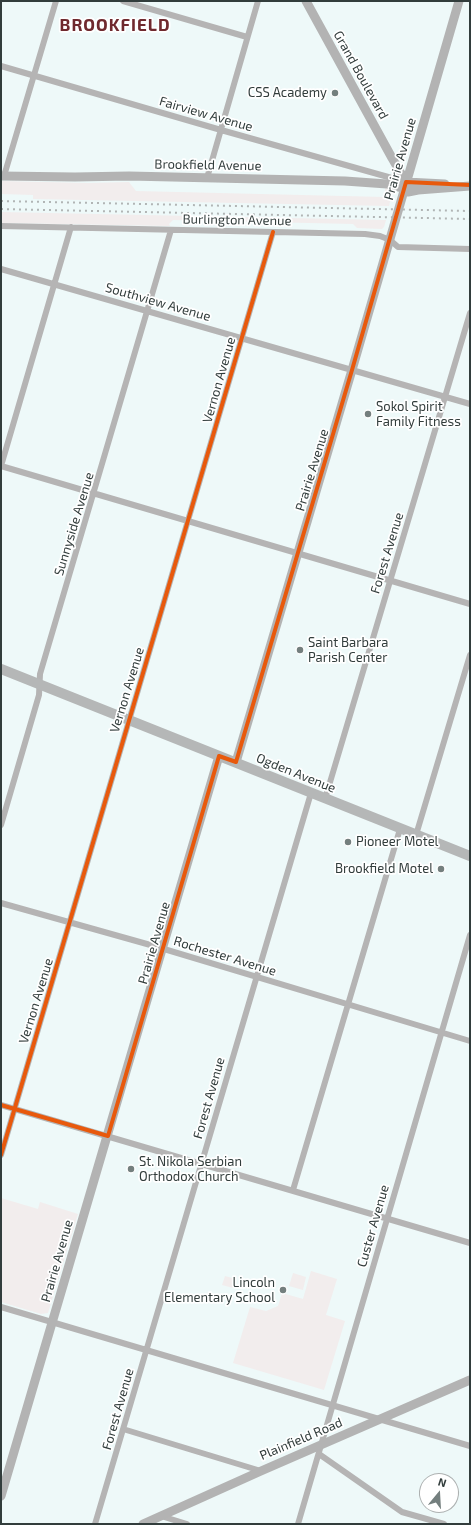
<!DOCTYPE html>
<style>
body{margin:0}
#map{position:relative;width:471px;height:1525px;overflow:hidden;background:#eef9f9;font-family:"Exo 2",sans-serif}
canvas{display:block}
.frame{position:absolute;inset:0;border:2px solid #323d3c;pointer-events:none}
.north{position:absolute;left:419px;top:1473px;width:40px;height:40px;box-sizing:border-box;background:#fff;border:1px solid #adb1b1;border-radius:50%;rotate:18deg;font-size:11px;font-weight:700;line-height:16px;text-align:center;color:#323d3c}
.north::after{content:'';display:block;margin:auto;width:14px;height:18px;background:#747f7e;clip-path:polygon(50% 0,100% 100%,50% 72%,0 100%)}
</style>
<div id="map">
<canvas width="471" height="1525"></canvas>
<div class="frame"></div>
<div class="north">N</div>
</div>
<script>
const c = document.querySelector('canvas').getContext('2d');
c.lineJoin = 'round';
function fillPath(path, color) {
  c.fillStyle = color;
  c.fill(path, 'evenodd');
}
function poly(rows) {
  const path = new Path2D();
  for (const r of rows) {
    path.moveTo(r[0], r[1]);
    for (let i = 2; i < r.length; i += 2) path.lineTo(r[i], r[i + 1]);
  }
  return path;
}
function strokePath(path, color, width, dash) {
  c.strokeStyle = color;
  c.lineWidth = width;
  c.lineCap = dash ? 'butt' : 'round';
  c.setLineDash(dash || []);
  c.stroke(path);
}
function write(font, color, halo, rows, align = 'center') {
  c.font = font + ' "Exo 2",sans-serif';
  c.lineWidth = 3.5;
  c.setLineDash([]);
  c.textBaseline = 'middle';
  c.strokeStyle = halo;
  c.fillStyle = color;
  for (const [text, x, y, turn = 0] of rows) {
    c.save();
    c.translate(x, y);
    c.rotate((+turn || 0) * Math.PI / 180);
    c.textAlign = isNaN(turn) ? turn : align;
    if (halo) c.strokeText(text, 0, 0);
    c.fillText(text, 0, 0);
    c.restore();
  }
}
const green = poly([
 [1,181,89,183,129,182,136,191,385,197,385,188,389,189,391,198,389,206,33,199,33,195,1,194],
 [1,212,386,220,384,227,382,229,357,228,353,224,173,220,169,224,170,226,169,226,1,223],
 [1,1198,38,1209,40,1202,78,1214,48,1313,41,1314,1,1302],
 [311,1271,337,1279,326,1315,345,1321,324,1390,233,1363,250,1307,266,1311,278,1306,282,1293,303,1299],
 [293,1273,306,1277,303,1290,289,1286],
 [225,1276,236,1279,233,1288,222,1285]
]);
const street = poly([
 [123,1,247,37],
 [1,66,221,130,406,182],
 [4,176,56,1],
 [207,178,258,1],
 [1,226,365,234,380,236,390,240,398,247,470,249],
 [71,227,1,466,470,604],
 [1,269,470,404],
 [325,799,470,313],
 [1,825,39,695,40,674,171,230],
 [416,835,470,655],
 [1,903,154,946,470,1041],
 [1,1105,470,1243],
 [1,1155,273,232],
 [293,1190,400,829],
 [1,1307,470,1446],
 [123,1429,261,1471],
 [319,1454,402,1512,444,1524],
 [161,1516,187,1524],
 [95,1524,311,793],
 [298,1524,470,935]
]);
const secondary = poly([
 [306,1,392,158,406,182],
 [1,176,75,177,129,176,345,181,387,184,413,191],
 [406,182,445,184],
 [408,192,418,190,470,186],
 [236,762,352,370,459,1],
 [1,1496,219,756],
 [143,1524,261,1471,470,1380]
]);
const primary = poly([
 [1,669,470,856]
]);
const rail = poly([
 [1,201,470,211],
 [1,209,470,219]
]);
const cycleway = poly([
 [1,1105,108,1136,219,756,236,762,352,370,406,182,470,185],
 [1,1155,273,232]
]);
const markers = [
 [335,93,4,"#747f7e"],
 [368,414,4,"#747f7e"],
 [300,650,4,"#747f7e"],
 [348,842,4,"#747f7e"],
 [441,869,4,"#747f7e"],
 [131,1169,4,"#747f7e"],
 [283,1290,4,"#747f7e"]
];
const streetNames = [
 ["Grand Boulevard",361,75,61],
 ["Fairview Avenue",206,114,16],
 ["Prairie Avenue",400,159,-74],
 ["Brookfield Avenue",208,165,1],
 ["Burlington Avenue",237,220,1],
 ["Southview Avenue",158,302,16],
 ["Vernon Avenue",219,380,-74],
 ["Prairie Avenue",312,470,-73],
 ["Sunnyside Avenue",74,524,-73],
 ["Forest Avenue",387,553,-73],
 ["Vernon Avenue",127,690,-73],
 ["Ogden Avenue",296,773,22],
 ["Prairie Avenue",154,943,-74],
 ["Rochester Avenue",225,956,17],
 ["Vernon Avenue",36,1001,-73],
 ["Forest Avenue",209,1098,-74],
 ["Custer Avenue",373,1226,-74],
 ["Prairie Avenue",57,1261,-74],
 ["Forest Avenue",118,1409,-74],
 ["Plainfield Road",301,1439,-23]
];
const poiNames = [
 ["CSS Academy",327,93,"right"],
 ["Sokol Spirit",376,407],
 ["Family Fitness",376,422],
 ["Saint Barbara",308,643],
 ["Parish Center",308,658],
 ["Pioneer Motel",356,842],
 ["Brookfield Motel",433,869,"right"],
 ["St. Nikola Serbian",139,1162],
 ["Orthodox Church",139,1177],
 ["Lincoln",275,1283,"right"],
 ["Elementary School",275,1298,"right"]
];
const districtNames = [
 ["BROOKFIELD",115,25]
];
fillPath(green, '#f2eded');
strokePath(street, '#b5b4b4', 6);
strokePath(secondary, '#b3b3b3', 9);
strokePath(primary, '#b5b7b7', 10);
strokePath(rail, '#b1b5b5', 2, [2, 4]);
strokePath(cycleway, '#e8590c', 4);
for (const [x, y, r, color] of markers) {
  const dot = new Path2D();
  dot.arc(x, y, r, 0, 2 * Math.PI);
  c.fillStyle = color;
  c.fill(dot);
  strokePath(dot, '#fff', 1.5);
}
write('13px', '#323d3c', '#fff', streetNames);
write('13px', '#323d3c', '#fff', poiNames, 'left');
c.letterSpacing = '1px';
write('bold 17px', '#6f292e', '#fff', districtNames);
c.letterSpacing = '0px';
</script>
